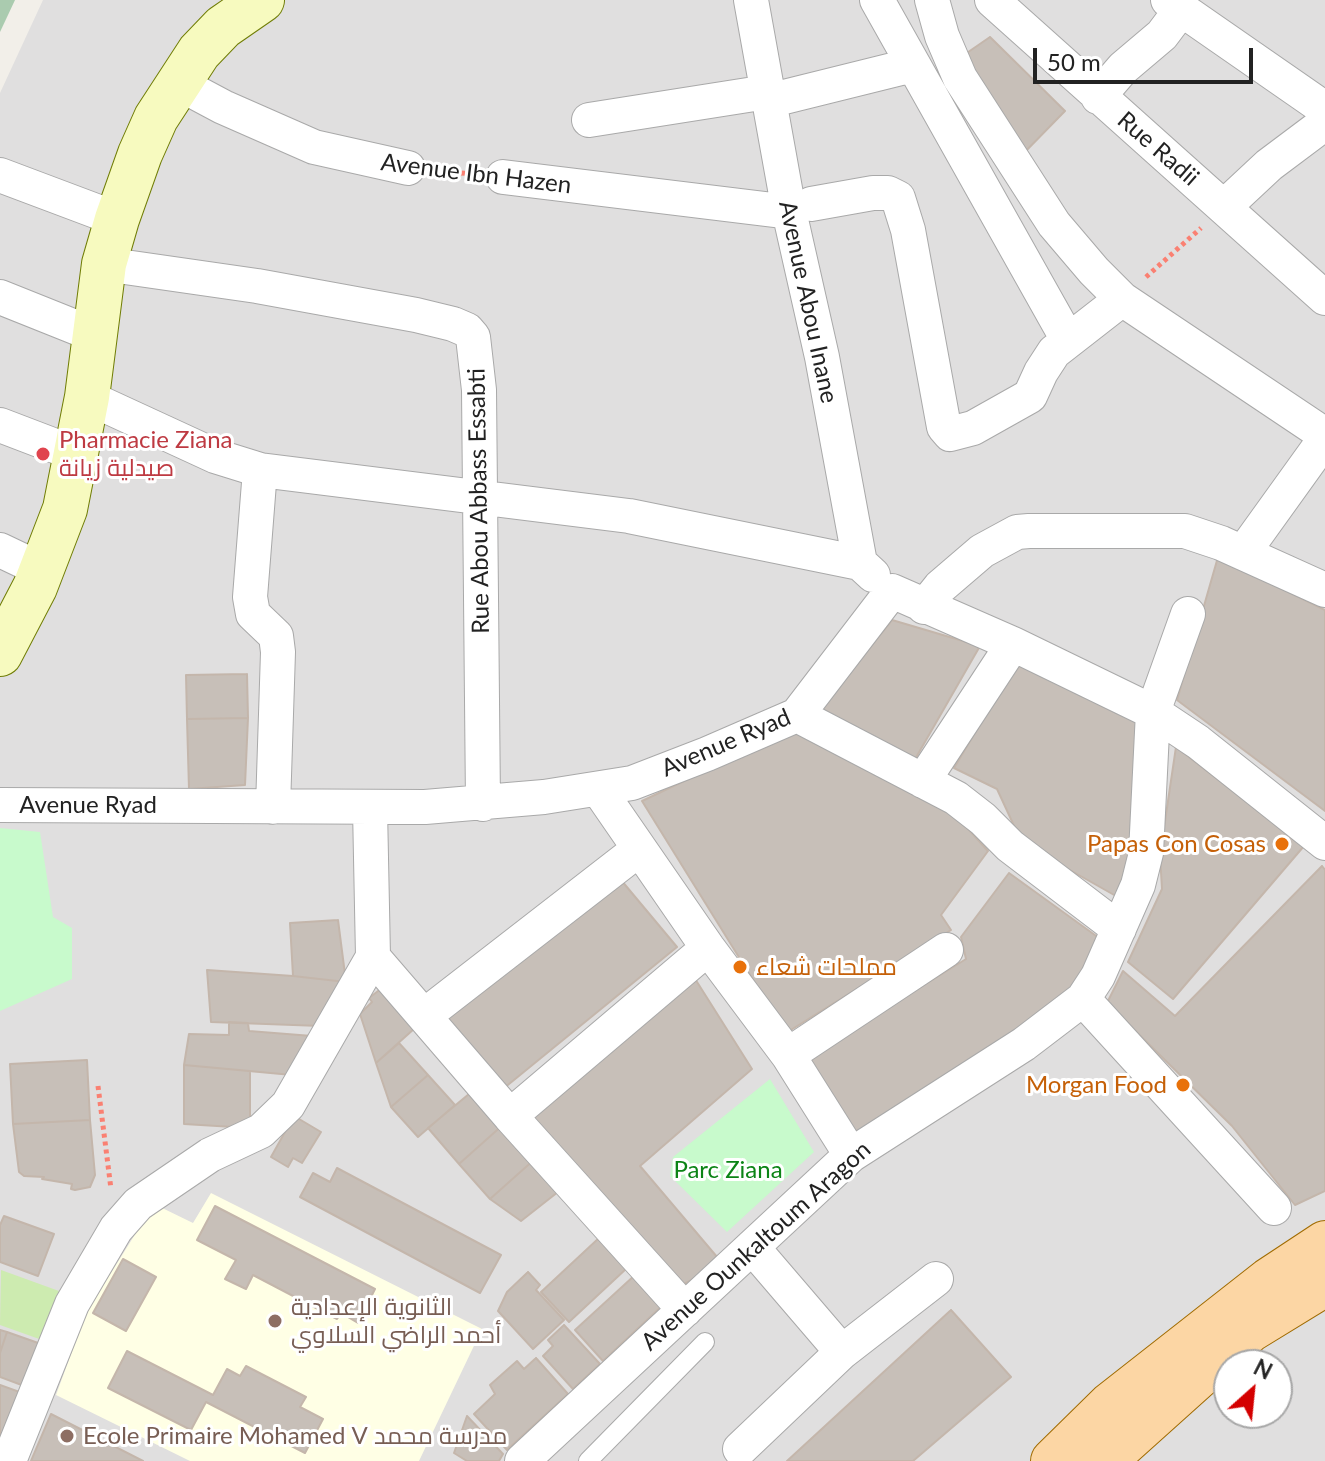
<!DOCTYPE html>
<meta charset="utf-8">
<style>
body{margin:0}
#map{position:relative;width:1325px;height:1461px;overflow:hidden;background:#f2efe9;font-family:Lato,sans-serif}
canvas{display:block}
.north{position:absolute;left:1213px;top:1349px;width:80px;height:80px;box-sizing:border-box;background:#fff;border:2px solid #a7a7a7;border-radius:50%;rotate:27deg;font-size:22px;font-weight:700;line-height:32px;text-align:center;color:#222}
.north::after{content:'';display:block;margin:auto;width:28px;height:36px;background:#d40000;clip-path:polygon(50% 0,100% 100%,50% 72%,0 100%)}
.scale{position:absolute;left:1033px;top:48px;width:220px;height:36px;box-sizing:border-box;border:4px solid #222;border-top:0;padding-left:10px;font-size:24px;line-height:28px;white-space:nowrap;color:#222;-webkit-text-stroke:6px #fff;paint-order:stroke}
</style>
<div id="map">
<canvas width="1325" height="1461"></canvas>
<div class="north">N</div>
<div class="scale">50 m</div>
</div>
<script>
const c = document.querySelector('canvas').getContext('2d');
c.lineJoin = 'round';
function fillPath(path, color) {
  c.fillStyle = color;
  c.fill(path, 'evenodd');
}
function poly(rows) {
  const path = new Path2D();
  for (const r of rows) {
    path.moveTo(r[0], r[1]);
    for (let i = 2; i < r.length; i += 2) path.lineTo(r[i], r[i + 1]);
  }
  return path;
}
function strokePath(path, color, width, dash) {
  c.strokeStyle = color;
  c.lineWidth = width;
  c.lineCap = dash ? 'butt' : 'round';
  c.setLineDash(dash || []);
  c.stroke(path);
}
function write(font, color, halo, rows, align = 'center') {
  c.font = font + ' Lato,Cairo,sans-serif';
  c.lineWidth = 6;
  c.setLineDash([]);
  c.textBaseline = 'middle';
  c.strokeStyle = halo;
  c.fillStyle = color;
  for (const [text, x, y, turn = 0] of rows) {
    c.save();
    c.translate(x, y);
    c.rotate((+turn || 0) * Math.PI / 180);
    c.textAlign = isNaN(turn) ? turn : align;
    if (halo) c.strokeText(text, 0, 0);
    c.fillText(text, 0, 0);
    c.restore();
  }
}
const residential = poly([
 [43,0,1325,0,1325,1461,0,1461,0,93],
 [1229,1365,1277,1365,1277,1413,1229,1413]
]);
const education = poly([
 [211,1193,482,1329,419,1461,190,1461,56,1395,86,1313,154,1204,193,1223]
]);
const grass = poly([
 [1,1270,59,1291,42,1340,0,1325]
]);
const cemetery = poly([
 [0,0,15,0,0,32]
]);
const park = poly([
 [0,828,40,832,53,917,72,928,72,979,0,1011],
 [770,1079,814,1152,727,1232,670,1176,673,1157]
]);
const building = poly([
 [990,37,1065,111,1018,159,961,57,990,37],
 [1218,557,1325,610,1325,811,1177,700,1218,557],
 [892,620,980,646,914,761,817,713,892,620],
 [1019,659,1146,716,1123,900,1022,843,997,789,954,768,1019,659],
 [247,674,248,718,187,719,186,675,247,674],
 [248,718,245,785,189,789,187,719,248,718],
 [796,728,952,811,988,851,941,915,951,930,786,1033,642,801,796,728],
 [1176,747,1304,846,1173,999,1128,962,1162,889,1160,855,1176,747],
 [1322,866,1325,870,1325,1191,1295,1205,1232,1126,1107,1003,1123,971,1175,1016,1322,866],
 [1009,873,1099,938,1069,995,862,1142,806,1058,966,959,961,937,1009,873],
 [616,874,677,947,498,1093,446,1019,616,874],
 [338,920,346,982,293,976,290,923,338,920],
 [207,970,293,976,346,982,321,1026,211,1022,207,970],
 [692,974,752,1069,640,1166,723,1264,680,1286,525,1117,692,974],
 [382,988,415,1028,376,1063,360,1014,372,1002,369,998,382,988],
 [229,1022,248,1023,249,1031,312,1036,292,1075,184,1065,189,1034,229,1035,229,1022],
 [399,1043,428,1075,391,1107,376,1063,399,1043],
 [87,1060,90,1120,13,1124,10,1064,87,1060],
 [184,1065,250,1071,250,1128,184,1124,184,1065],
 [428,1075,455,1105,418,1137,391,1107,428,1075],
 [475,1089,505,1123,459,1164,428,1128,475,1089],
 [294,1116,321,1132,302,1163,293,1158,288,1167,271,1157,294,1116],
 [90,1120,95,1175,90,1187,75,1190,71,1189,72,1184,42,1179,44,1177,24,1176,19,1172,13,1124,90,1120],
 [505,1123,536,1158,490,1199,459,1164,505,1123],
 [536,1158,563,1188,521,1221,490,1199,536,1158],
 [337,1168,501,1255,480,1293,300,1197,313,1173,330,1182,337,1168],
 [215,1206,375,1289,358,1323,341,1313,337,1319,253,1275,246,1289,225,1279,236,1260,197,1240,215,1206],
 [4,1216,54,1234,38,1276,0,1262,0,1225,4,1216],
 [599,1238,627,1268,569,1322,541,1292,599,1238],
 [123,1259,156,1277,126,1331,93,1313,123,1259],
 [528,1272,540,1285,536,1290,564,1320,533,1349,498,1311,507,1292,528,1272],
 [635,1275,663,1305,603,1361,575,1330,635,1275],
 [951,1310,1011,1377,913,1461,787,1461,951,1310],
 [564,1325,600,1364,573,1389,543,1356,553,1346,548,1340,564,1325],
 [0,1330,7,1332,0,1353,0,1330],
 [7,1332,41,1344,27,1387,0,1377,0,1353,7,1332],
 [127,1351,213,1395,227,1369,240,1376,246,1366,306,1397,300,1407,323,1419,305,1453,206,1402,191,1430,108,1388,127,1351],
 [536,1358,568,1394,507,1450,474,1414,495,1394,490,1385,517,1361,524,1369,536,1358],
 [0,1385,25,1394,0,1442,0,1385],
 [51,1414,143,1461,31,1461,51,1414],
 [467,1416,503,1454,499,1461,467,1461,454,1453,467,1416]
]);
const path = poly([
 [437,171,475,174],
 [1146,277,1201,228],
 [98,1086,111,1189]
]);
const lane = poly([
 [588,1461,705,1342]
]);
const street = poly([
 [751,0,789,211,822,357,860,563,873,575],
 [877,0,1068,340],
 [932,0,942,36,960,78,1054,224,1094,271,1122,299,1325,435],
 [992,0,1325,298],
 [1168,0,1325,109],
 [178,83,223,107,314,147,408,168],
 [1098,97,1123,68,1162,35,1180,11],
 [768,101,913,65],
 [589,120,767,92],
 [0,175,117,219],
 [503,177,790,212],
 [811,204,873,193,888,193,898,198,908,230,944,427,950,434,973,428,1030,396,1041,372,1054,352,1122,299],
 [1224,207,1269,165,1325,123],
 [104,264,257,286,416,315,453,324,467,330,473,337,479,390,483,804],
 [0,297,95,335],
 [87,397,215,456,260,470,629,516,860,563],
 [0,425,76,454],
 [260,470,250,597,253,614,276,636,278,652,273,807],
 [0,550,42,570],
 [1243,553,1325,439],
 [924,607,940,587,982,551,1017,532,1029,531,1185,531,1221,543,1325,590],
 [797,715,956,798,983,819,1010,846,1119,929],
 [923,781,1013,644],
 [599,790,708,948,788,1055,851,1155],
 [0,805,425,807,544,797,632,783,707,754,797,715,892,591,1013,644,1153,712,1198,742,1325,843],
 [373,957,510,1116,685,1310],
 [1083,999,1274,1208],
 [424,1016,638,850],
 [788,1055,946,950],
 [510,1116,708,948],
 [752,1247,842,1352],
 [740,1449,842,1352,936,1279],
 [9,1461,72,1304,116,1229,138,1204,210,1155,261,1131,288,1105,373,957,370,808],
 [522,1461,851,1155,1024,1044,1083,999,1098,976,1138,885,1146,853,1153,712,1188,614]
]);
const secondary = poly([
 [0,654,35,587,65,509,87,397,104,264,117,219,140,154,156,118,199,52,223,27,262,0]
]);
const primary = poly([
 [1053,1461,1111,1404,1269,1280,1325,1243],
 [1104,1461,1250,1330,1325,1284]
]);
const markers = [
 [43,454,8,"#e0444e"],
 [1282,844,8,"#e8710a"],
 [740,967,8,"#e8710a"],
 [1183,1085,8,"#e8710a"],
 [275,1321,8,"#8d6e63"],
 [67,1436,8,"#8d6e63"]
];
const streetNames = [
 ["Rue Radii",1158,149,41],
 ["Avenue Ibn Hazen",476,174,7],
 ["Avenue Abou Inane",808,302,78],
 ["Rue Abou Abbass Essabti",479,501,-91],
 ["Avenue Ryad",726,743,-23],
 ["Avenue Ryad",88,805],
 ["Avenue Ounkaltoum Aragon",756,1246,-42]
];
const healthNames = [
 ["Pharmacie Ziana",59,440],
 ["صيدلية زيانة",59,468]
];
const foodNames = [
 ["Papas Con Cosas",1266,844],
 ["مملحات شعاء",756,967,"left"],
 ["Morgan Food",1167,1085]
];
const parkNames = [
 ["Parc Ziana",728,1170]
];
const educationNames = [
 ["الثانوية الإعدادية",291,1307],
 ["أحمد الراضي السلاوي",291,1335],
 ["Ecole Primaire Mohamed V مدرسة محمد",83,1436]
];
fillPath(residential, '#e0dfdf');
fillPath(education, '#ffffe5');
fillPath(grass, '#cdebb0');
fillPath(cemetery, '#aacbaf');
fillPath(park, '#c8facc');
fillPath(building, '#c7bfb8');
strokePath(building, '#c4b6ab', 2);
strokePath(lane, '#a9a9a9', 20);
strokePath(street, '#a9a9a9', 36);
strokePath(secondary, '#707d05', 46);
strokePath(primary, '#a06b00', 46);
strokePath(path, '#fa8072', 5, [4, 4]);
strokePath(lane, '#fff', 18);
strokePath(street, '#fff', 34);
strokePath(secondary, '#f7fabf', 44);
strokePath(primary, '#fcd6a4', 44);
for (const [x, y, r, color] of markers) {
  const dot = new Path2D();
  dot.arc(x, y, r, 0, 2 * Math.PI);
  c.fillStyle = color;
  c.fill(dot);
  strokePath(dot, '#fff', 3);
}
write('24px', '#222', '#fff', streetNames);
write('24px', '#be3a42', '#fff', healthNames, 'left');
write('24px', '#c56008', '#fff', foodNames, 'right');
write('24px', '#0c8416', '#fff', parkNames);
write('24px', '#785e54', '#fff', educationNames, 'left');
</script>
